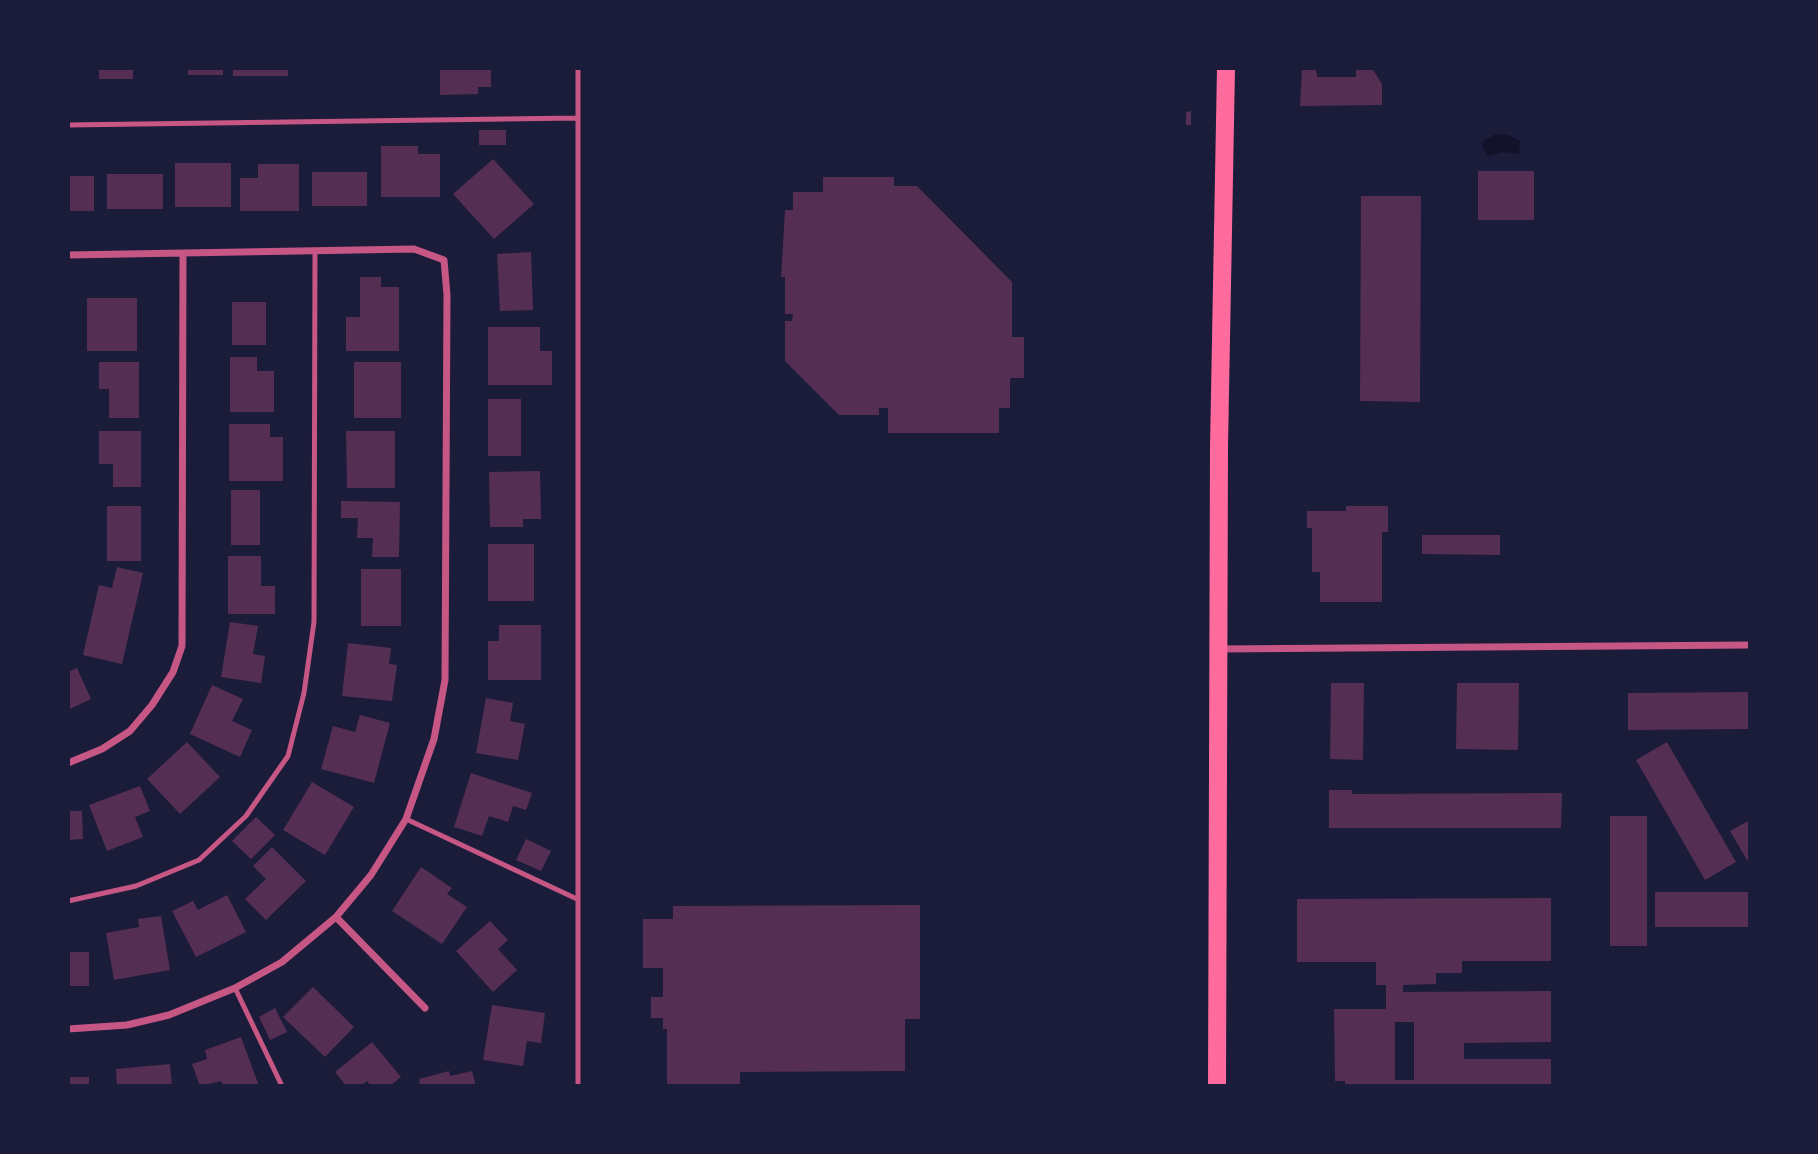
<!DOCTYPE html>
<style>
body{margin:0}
#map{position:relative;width:1818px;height:1154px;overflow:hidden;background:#1b1b3a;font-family:"DejaVu Sans",sans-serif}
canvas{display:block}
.frame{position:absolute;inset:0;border:70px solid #1b1b3a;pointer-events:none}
</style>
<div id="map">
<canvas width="1818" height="1154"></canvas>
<div class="frame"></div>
</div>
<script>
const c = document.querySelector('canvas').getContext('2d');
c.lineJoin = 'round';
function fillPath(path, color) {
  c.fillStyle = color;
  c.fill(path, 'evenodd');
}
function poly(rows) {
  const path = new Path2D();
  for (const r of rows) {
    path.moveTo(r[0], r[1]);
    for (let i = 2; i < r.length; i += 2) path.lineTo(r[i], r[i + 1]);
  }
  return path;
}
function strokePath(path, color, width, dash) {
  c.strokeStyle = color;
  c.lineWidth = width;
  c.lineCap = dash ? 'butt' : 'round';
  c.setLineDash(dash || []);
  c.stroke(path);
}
const water = poly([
 [1496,134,1509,135,1520,141,1519,154,1503,152,1487,156,1481,143]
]);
const building = poly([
 [99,68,133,68,133,79,99,79],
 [188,68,223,68,223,75,188,75],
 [233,68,288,68,288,76,233,76],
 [440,68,491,68,491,87,478,87,478,94,440,95],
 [1302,68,1316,68,1317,77,1356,77,1356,68,1372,68,1382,84,1382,105,1300,106],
 [1191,111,1191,125,1186,125,1186,112],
 [479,130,506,130,506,145,479,145],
 [381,146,418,146,418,154,440,154,440,197,381,197],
 [493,159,534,204,494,239,453,194],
 [175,163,231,163,231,207,175,207],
 [258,164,299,164,299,211,240,211,240,178,258,178],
 [1478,171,1534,171,1534,220,1478,220],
 [312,172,367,172,367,206,312,206],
 [107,174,163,174,163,209,107,209],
 [68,176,94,176,94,211,68,211],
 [823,177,894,177,894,186,917,186,1012,282,1012,337,1024,337,1024,378,1010,378,1010,408,999,408,999,433,888,433,888,408,879,408,879,415,839,415,785,361,785,321,792,321,793,314,785,314,785,277,781,277,785,210,793,210,793,192,823,192],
 [1361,196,1421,196,1420,402,1360,401],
 [531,252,533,310,500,311,497,254],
 [360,277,381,277,381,287,399,287,399,351,346,351,346,317,360,317],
 [87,298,137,298,137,351,87,351],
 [232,302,266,302,266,345,232,345],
 [488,327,540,327,540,351,552,351,552,385,488,385],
 [230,357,257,357,257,371,274,371,274,412,230,412],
 [99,362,139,362,139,418,109,418,109,389,99,389],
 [354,362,401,362,401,418,354,418],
 [488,399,521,399,521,456,488,456],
 [229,424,270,424,270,437,283,437,283,481,229,481],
 [99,431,141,431,141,487,113,487,113,464,99,464],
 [346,431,395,431,395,488,347,488],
 [540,471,541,519,523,519,523,527,490,527,489,472],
 [231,490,260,490,260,545,231,545],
 [341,501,400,502,399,557,372,557,373,538,357,538,358,518,341,518],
 [107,506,141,506,141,561,107,561],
 [1346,506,1388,506,1388,532,1382,532,1382,602,1320,602,1320,572,1312,572,1312,528,1307,528,1307,511,1346,511],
 [1422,535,1500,535,1500,555,1422,554],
 [488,544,534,544,534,601,488,601],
 [228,556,261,556,261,586,275,586,275,614,228,614],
 [117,567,143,573,122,664,83,655,99,585,112,588],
 [361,569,401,569,401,626,361,626],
 [230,622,258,626,253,654,265,656,261,683,221,677],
 [499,625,541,625,541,680,488,680,488,641,499,641],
 [348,643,391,648,389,664,397,665,392,701,342,696],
 [77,668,91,699,68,710,68,672],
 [1331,683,1364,683,1363,760,1330,759],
 [1457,683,1519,683,1518,750,1456,749],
 [212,685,243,699,232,721,252,730,240,757,190,734],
 [1750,692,1750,729,1628,730,1628,693],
 [486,698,513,703,510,721,525,724,518,760,476,753],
 [360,715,390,723,374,783,321,769,333,726,355,732],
 [187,742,220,777,180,814,147,779],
 [1667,742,1736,862,1705,880,1636,760],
 [471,773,532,793,526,810,513,806,508,822,489,816,482,836,454,827],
 [312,782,354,807,325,855,283,830],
 [140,786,150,811,135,817,143,837,107,851,89,805],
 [1329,790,1352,790,1352,794,1562,793,1561,828,1329,828],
 [68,811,82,811,83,839,68,840],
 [1610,816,1647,816,1647,946,1610,946],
 [256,817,275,835,251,859,232,841],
 [1750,820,1750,865,1730,831],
 [526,839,551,851,541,871,516,860],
 [272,847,306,881,266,920,245,899,266,879,253,866],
 [421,867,452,888,447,894,467,907,442,944,392,911],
 [1655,892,1750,892,1750,927,1655,927],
 [227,895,246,932,196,957,172,911,193,901,198,910],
 [1551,898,1551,961,1462,961,1462,973,1436,973,1436,984,1403,985,1403,992,1551,991,1551,1042,1464,1043,1464,1059,1551,1059,1551,1086,1345,1086,1345,1081,1335,1081,1334,1009,1386,1009,1386,985,1376,985,1376,962,1297,962,1297,899],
 [1395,1022,1414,1022,1414,1080,1395,1080],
 [920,905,920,1019,905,1019,905,1071,740,1072,740,1086,667,1086,667,1029,663,1029,663,1018,651,1018,651,997,663,997,663,968,643,968,643,919,673,919,673,906],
 [161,916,170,970,114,980,106,933,139,927,138,919],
 [490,921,508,940,498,949,517,970,493,992,456,951],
 [68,952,89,952,89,986,68,986],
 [313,987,354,1027,325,1057,283,1017],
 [492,1005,545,1013,541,1043,527,1041,523,1066,483,1060],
 [275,1008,287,1032,270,1040,259,1017],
 [241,1037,259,1086,223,1086,221,1081,200,1086,192,1064,207,1059,205,1050],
 [372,1042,401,1077,390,1086,371,1086,367,1081,361,1086,346,1086,335,1072],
 [170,1064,172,1086,117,1086,116,1069],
 [449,1071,450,1076,472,1071,476,1086,420,1086,419,1079],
 [68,1077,89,1077,89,1086,68,1086]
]);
const service = poly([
 [578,68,578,1086],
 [68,125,577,118],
 [406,819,577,899],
 [68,901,136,886,199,860,246,816,288,756,304,693,314,622,315,251],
 [235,988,282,1086]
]);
const minor = poly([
 [68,255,414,249,444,260,447,295,445,680,434,739,406,819,371,875,336,917,282,962,235,988,169,1015,127,1025,68,1029],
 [1218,649,1750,645],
 [68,763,102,749,130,731,152,705,173,672,182,646,183,254],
 [336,917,425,1008]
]);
const primary = poly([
 [1217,1086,1219,447,1226,68]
]);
fillPath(water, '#12122b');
fillPath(building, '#542f53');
strokePath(service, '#c65784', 5);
strokePath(minor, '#c65784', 7);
strokePath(primary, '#ff6b9d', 18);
</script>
